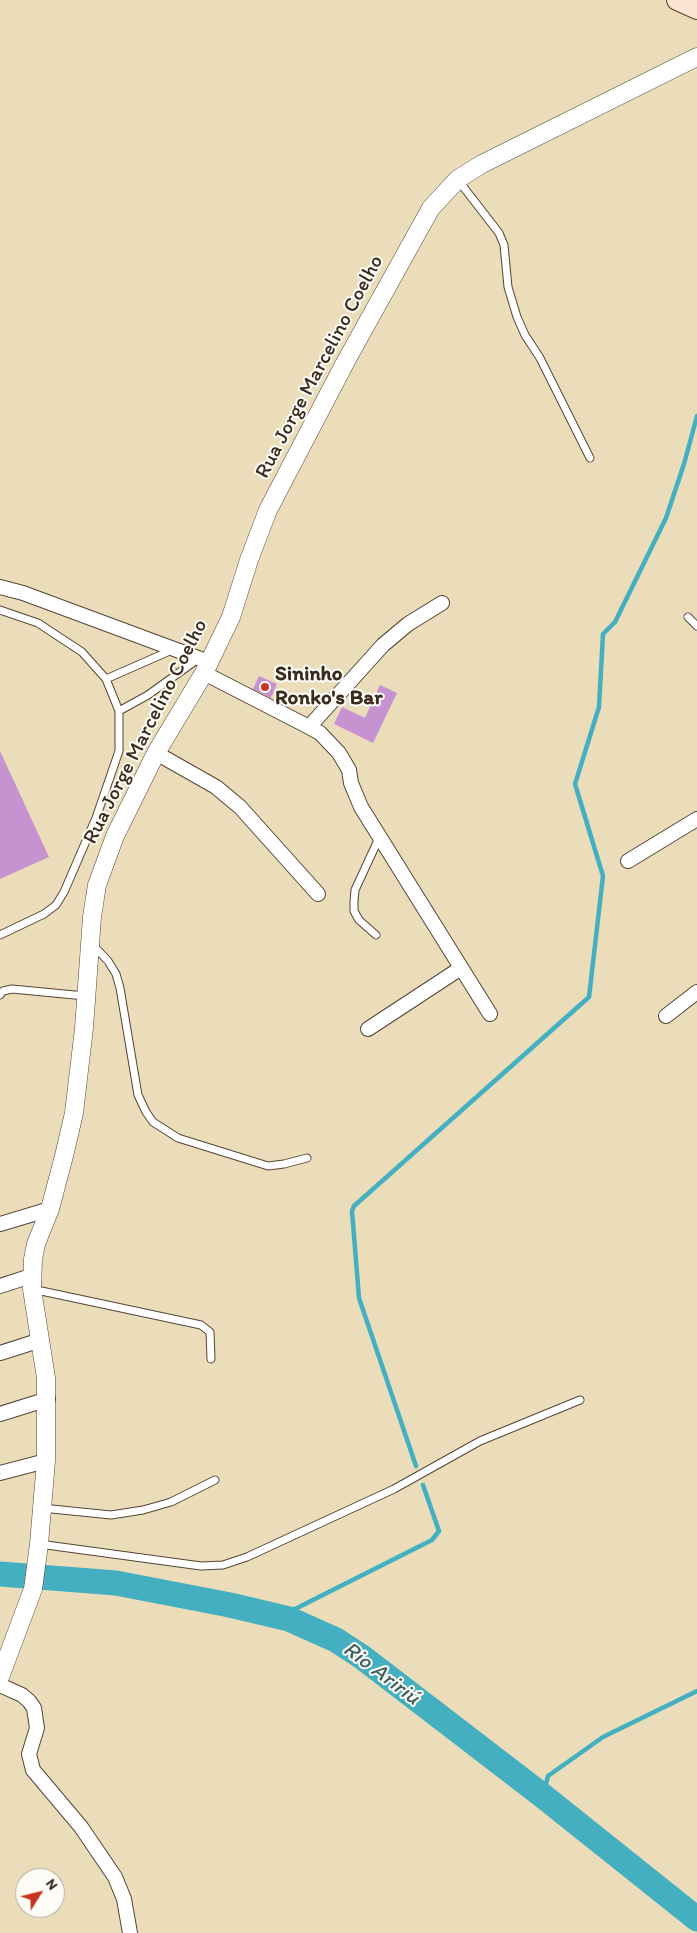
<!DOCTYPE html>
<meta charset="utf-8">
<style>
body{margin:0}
#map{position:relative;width:697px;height:1933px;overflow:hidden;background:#ebddba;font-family:Itim,sans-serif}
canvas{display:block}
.north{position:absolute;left:15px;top:1868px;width:50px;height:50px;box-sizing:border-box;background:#fdfcf7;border:1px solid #afa8a0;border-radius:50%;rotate:54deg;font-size:14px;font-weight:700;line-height:20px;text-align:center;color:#3b2a1e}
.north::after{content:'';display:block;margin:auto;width:18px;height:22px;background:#c8321e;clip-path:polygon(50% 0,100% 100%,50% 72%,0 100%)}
</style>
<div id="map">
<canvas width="697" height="1933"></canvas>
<div class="north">N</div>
</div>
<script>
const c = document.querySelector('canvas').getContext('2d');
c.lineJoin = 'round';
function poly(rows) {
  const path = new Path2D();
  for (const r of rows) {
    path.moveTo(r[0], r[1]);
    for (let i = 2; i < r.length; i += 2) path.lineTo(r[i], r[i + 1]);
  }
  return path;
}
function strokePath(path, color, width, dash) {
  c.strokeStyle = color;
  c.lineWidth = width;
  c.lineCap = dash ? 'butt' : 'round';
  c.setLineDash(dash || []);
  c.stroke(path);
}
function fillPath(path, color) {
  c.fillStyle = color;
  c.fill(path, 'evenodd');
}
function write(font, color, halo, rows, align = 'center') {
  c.font = font + ' Itim,sans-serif';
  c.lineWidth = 4;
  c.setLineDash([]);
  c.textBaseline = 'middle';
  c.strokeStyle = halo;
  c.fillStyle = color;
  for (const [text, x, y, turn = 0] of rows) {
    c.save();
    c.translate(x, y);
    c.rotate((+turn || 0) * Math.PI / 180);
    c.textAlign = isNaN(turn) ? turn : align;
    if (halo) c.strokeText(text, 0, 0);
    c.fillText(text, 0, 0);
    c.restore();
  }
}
const stream = poly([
 [416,1466,359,1298,352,1211,354,1206,589,997,603,876,575,784,599,707,603,634,615,622,666,518,684,464,697,416],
 [289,1619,289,1614,295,1609,432,1540,439,1531,423,1485],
 [543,1796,548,1776,603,1737,697,1691]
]);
const river = poly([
 [0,1574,116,1583,230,1605,289,1619,336,1640,362,1657,543,1796,697,1919]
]);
const building = poly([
 [259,676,277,684,271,698,253,689],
 [380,685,397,693,373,743,334,724,342,707,365,718],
 [0,751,49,857,0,879]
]);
const service = poly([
 [458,180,499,233,504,245,508,287,517,317,525,335,540,358,590,458],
 [0,610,38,623,82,652,106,679,119,711,119,751,96,818,64,892,56,905,44,914,0,935],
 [688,617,697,626],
 [106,679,172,650],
 [119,711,148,695,198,659],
 [376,935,359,920,354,911,354,901,355,890,379,838],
 [92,944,108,961,116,974,120,988,138,1095,146,1112,153,1122,178,1138,268,1166,284,1164,307,1158],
 [0,995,3,991,12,989,85,996],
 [32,1289,201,1325,210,1332,211,1359],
 [42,1508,111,1515,143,1510,171,1502,215,1480],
 [39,1544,201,1566,223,1565,247,1557,394,1489,480,1441,580,1400]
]);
const minor = poly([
 [0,587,23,593,209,662],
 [204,673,309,727,320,733,339,753,349,770,351,783,361,807,490,1014],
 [309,727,383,645,408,624,442,603],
 [156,753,216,787,240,807,318,894],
 [628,861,697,819],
 [666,1016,697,992],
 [368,1029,461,968],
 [0,1224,50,1209],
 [0,1286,31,1276],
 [0,1353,41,1340],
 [0,1414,48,1399],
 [0,1473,46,1461],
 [0,1685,22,1695,29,1701,34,1708,37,1728,29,1754,33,1770,81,1827,115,1877,124,1899,130,1933]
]);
const tertiary = poly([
 [0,1677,33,1589,39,1544,46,1461,46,1378,32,1289,33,1259,36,1244,50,1209,64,1156,74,1113,84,1028,92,917,97,885,115,836,156,753,204,673,231,617,249,560,268,510,346,361,431,208,458,179,482,164,697,57]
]);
const secondary = poly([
 [677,0,697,9]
]);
const markers = [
 [265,687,5,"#c8321e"]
];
const streetNames = [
 ["Rua Jorge Marcelino Coelho",320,367,-62],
 ["Rua Jorge Marcelino Coelho",146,732,-63]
];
const poiNames = [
 ["Sininho",275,675],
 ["Ronko's Bar",275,699]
];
const waterNames = [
 ["Rio Aririú",381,1674,37]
];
strokePath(stream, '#43afc0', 4.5);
strokePath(river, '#43afc0', 25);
fillPath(building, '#c693d0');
strokePath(service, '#554535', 9);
strokePath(minor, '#554535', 16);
strokePath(tertiary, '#554535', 19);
strokePath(secondary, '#554535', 22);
strokePath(service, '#fff', 7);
strokePath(minor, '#fff', 14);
strokePath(tertiary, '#fff', 18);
strokePath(secondary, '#fde4d1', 20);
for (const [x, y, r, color] of markers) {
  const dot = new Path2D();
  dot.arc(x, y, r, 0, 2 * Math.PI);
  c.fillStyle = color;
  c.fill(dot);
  strokePath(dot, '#fdfcf7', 2);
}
write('21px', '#3b2a1e', '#fdfcf7', streetNames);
write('bold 21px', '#3b2a1e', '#fdfcf7', poiNames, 'left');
write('italic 22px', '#3e5f5f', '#fdfcf7', waterNames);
</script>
